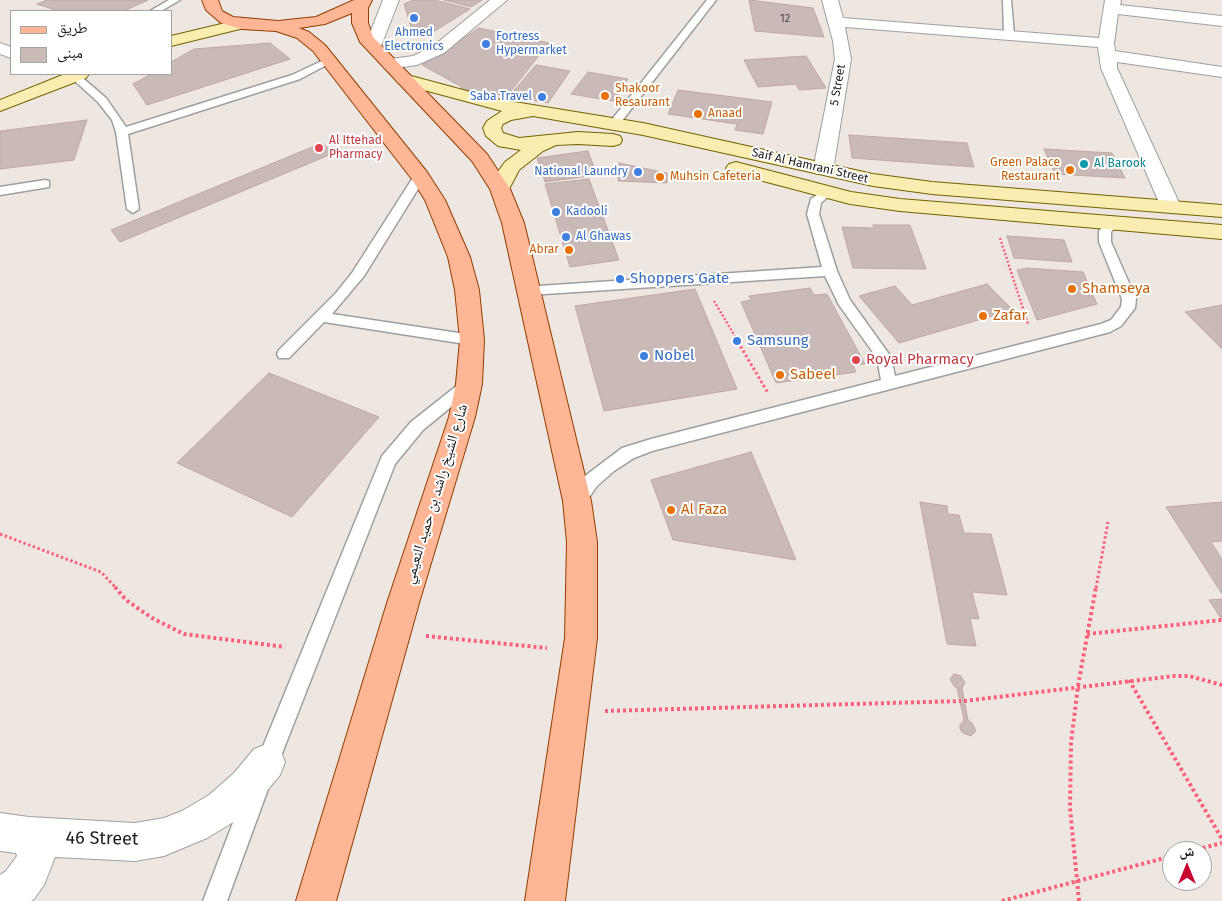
<!DOCTYPE html>
<meta charset="utf-8">
<style>
body{margin:0}
#map{position:relative;width:1222px;height:901px;overflow:hidden;background:#eee6e0;font-family:"Fira Sans","Noto Naskh Arabic",sans-serif}
canvas{display:block}
.legend{position:absolute;left:10px;top:10px;width:162px;height:65px;box-sizing:border-box;background:#fff;border:1px solid #a4a4a4;margin:0;padding:6px 9px;list-style:none;font-size:15px;color:#1b1b1b}
.legend li{display:flex;align-items:center;gap:10px;height:25px}
.legend b{width:25px;border:1px solid #a4a4a4}
.north{position:absolute;left:1162px;top:841px;width:50px;height:50px;box-sizing:border-box;background:#fff;border:1px solid #a4a4a4;border-radius:50%;rotate:0deg;font-size:14px;font-weight:700;line-height:20px;text-align:center;color:#1b1b1b}
.north::after{content:'';display:block;margin:auto;width:18px;height:22px;background:#c70032;clip-path:polygon(50% 0,100% 100%,50% 72%,0 100%)}
</style>
<div id="map">
<canvas width="1222" height="901"></canvas>
<ul class="legend">
<li><b style="height:6px;background:#feb694"></b>طريق</li>
<li><b style="height:14px;background:#c9bab7"></b>مبنى</li>
</ul>
<div class="north">ش</div>
</div>
<script>
const c = document.querySelector('canvas').getContext('2d');
c.lineJoin = 'round';
function fillPath(path, color) {
  c.fillStyle = color;
  c.fill(path, 'evenodd');
}
function poly(rows) {
  const path = new Path2D();
  for (const r of rows) {
    path.moveTo(r[0], r[1]);
    for (let i = 2; i < r.length; i += 2) path.lineTo(r[i], r[i + 1]);
  }
  return path;
}
function strokePath(path, color, width, dash) {
  c.strokeStyle = color;
  c.lineWidth = width;
  c.lineCap = dash ? 'butt' : 'round';
  c.setLineDash(dash || []);
  c.stroke(path);
}
function write(font, color, halo, rows, align = 'center') {
  c.font = font + ' "Fira Sans","Noto Naskh Arabic",sans-serif';
  c.lineWidth = 4;
  c.setLineDash([]);
  c.textBaseline = 'middle';
  c.strokeStyle = halo;
  c.fillStyle = color;
  for (const [text, x, y, turn = 0] of rows) {
    c.save();
    c.translate(x, y);
    c.rotate((+turn || 0) * Math.PI / 180);
    c.textAlign = isNaN(turn) ? turn : align;
    if (halo) c.strokeText(text, 0, 0);
    c.fillText(text, 0, 0);
    c.restore();
  }
}
const building = poly([
 [47,0,148,0,124,11,58,11,37,4,47,0],
 [413,0,435,0,470,9,430,34,411,27,404,4,413,0],
 [444,0,482,0,471,7,444,0],
 [749,0,813,8,824,37,755,31,749,0],
 [479,28,549,43,507,96,477,91,471,96,456,92,462,87,422,65,479,28],
 [270,43,290,59,147,105,133,84,151,74,171,74,171,62,194,49,270,43],
 [806,56,826,88,799,90,796,84,758,87,744,60,806,56],
 [536,65,570,71,548,103,509,96,536,65],
 [588,72,628,79,613,101,571,94,588,72],
 [678,90,772,102,763,134,735,130,737,124,668,114,678,90],
 [87,120,74,160,0,169,0,131,87,120],
 [849,135,967,143,974,167,852,158,849,135],
 [322,143,334,153,120,242,111,230,322,143],
 [1044,149,1112,153,1125,178,1055,174,1044,149],
 [588,151,597,175,545,182,537,158,588,151],
 [619,163,667,173,667,183,618,181,619,163],
 [589,179,619,260,570,267,545,184,589,179],
 [873,225,910,225,926,269,853,268,842,227,874,228,873,225],
 [1007,236,1064,240,1072,262,1014,258,1007,236],
 [1027,268,1083,272,1097,304,1037,320,1017,270,1027,268],
 [987,284,1013,310,899,343,859,296,895,286,912,305,987,284],
 [810,288,814,295,827,294,865,364,853,365,856,372,776,383,741,302,751,300,749,296,810,288],
 [695,289,737,389,604,411,575,306,695,289],
 [1222,305,1222,349,1185,312,1222,305],
 [269,373,379,417,292,517,177,463,269,373],
 [751,452,775,509,796,560,673,540,651,480,751,452],
 [920,502,947,506,948,514,959,515,964,533,991,534,1007,595,972,592,979,619,970,618,976,646,947,644,920,502],
 [1222,502,1222,541,1211,542,1222,559,1222,594,1166,507,1222,502],
 [1222,599,1222,620,1209,600,1222,599],
 [954,674,961,676,965,683,962,688,968,720,972,723,976,731,971,736,963,733,960,729,960,725,964,720,957,688,954,686,950,679,954,674]
]);
const pathFar2 = poly([
 [1000,238,1028,324],
 [714,301,739,343]
]);
const pathFar1 = poly([
 [738,342,768,393],
 [0,534,101,572,116,588],
 [1096,588,1108,522]
]);
const path = poly([
 [115,587,126,600,152,618,184,634,285,647],
 [1087,634,1222,620],
 [426,636,547,648],
 [1129,680,1222,839],
 [964,701,1174,676,1189,676,1222,685],
 [605,711,961,701],
 [1191,851,1222,843],
 [1002,901,1172,856],
 [1079,901,1070,808,1071,743,1078,686,1096,587]
]);
const lane = poly([
 [169,0,180,0,161,11,150,11,169,0],
 [707,0,716,0,618,126,610,126,610,122,707,0],
 [1003,0,1011,0,1014,35,1009,38,1004,35,1003,0],
 [326,59,334,61,300,79,128,134,139,209,133,213,127,209,116,132,112,120,98,102,69,76,78,74,106,98,126,127,292,75,326,59],
 [420,172,426,176,364,276,332,314,472,335,477,336,479,340,477,344,472,345,324,322,289,358,279,358,277,354,279,350,336,293,352,273,414,176,420,172],
 [45,180,49,181,49,187,0,195,0,187,45,180],
 [827,188,833,192,821,203,819,214,837,271,850,300,891,357,895,376,1101,324,1111,320,1121,307,1122,299,1099,242,1099,231,1109,220,1113,219,1119,223,1111,232,1111,242,1136,299,1135,308,1121,326,1110,332,652,451,634,458,614,471,597,486,583,506,577,508,571,506,568,501,585,476,622,448,651,439,881,380,877,358,839,305,825,276,529,295,522,290,524,287,822,267,807,214,811,199,827,188],
 [469,378,474,380,477,384,474,388,423,430,395,464,274,774,266,777,258,774,255,766,382,456,411,422,464,380,469,378],
 [257,778,265,781,268,789,227,901,203,901,249,781,257,778]
]);
const street = poly([
 [383,0,399,0,381,46,379,49,367,49,365,46,383,0],
 [490,0,507,0,444,53,417,65,390,69,384,68,382,64,384,60,413,56,432,47,490,0],
 [822,0,838,0,843,18,1099,38,1105,0,1121,0,1120,5,1222,16,1222,26,1118,14,1114,43,1115,51,1222,67,1222,77,1117,62,1117,68,1181,207,1178,211,1171,213,1164,211,1161,207,1101,68,1098,47,845,27,851,59,833,170,830,174,816,174,813,170,835,59,833,41,822,0],
 [0,43,11,47,11,58,0,54,0,43],
 [267,744,280,749,285,762,280,775,260,799,235,821,207,838,164,856,135,861,55,857,44,885,34,899,31,901,0,901,0,875,6,871,17,856,16,853,0,851,0,813,29,817,135,823,164,818,182,811,209,795,234,773,254,749,267,744]
]);
const secondary = poly([
 [242,19,248,21,250,24,248,27,171,46,171,36,242,19],
 [65,74,89,74,86,78,0,111,0,100,65,74],
 [404,74,496,99,643,123,873,174,932,182,1222,205,1222,217,932,194,873,186,643,135,533,116,511,120,503,124,501,128,503,133,519,138,578,132,613,134,620,136,622,140,620,144,613,146,578,144,556,145,543,151,519,170,507,193,500,195,493,193,490,189,494,177,505,162,521,150,498,146,486,136,483,128,487,121,502,111,398,83,395,79,398,75,404,74],
 [736,162,851,192,900,199,1222,225,1222,239,900,211,850,204,729,172,726,168,729,164,736,162]
]);
const primary = poly([
 [202,0,218,0,222,11,233,17,278,21,316,17,354,0,372,0,368,8,368,23,373,37,487,154,510,189,524,223,591,501,597,542,597,638,565,901,525,901,565,638,567,542,563,501,502,223,490,189,472,161,360,42,352,23,352,13,325,24,299,28,309,32,325,45,427,172,445,200,470,257,479,290,484,340,482,384,475,417,419,603,336,901,296,901,387,603,449,417,456,384,460,340,455,290,448,257,425,200,411,178,313,51,297,38,276,31,242,29,221,23,206,10,202,0]
]);
const markers = [
 [414,18,5,"#3f7fe0"],
 [486,44,5,"#3f7fe0"],
 [605,96,5,"#e8710a"],
 [542,97,5,"#3f7fe0"],
 [698,114,5,"#e8710a"],
 [319,148,5,"#e0444e"],
 [1084,164,5,"#0f9aa8"],
 [1070,170,5,"#e8710a"],
 [638,172,5,"#3f7fe0"],
 [660,177,5,"#e8710a"],
 [556,212,5,"#3f7fe0"],
 [566,237,5,"#3f7fe0"],
 [569,250,5,"#e8710a"],
 [620,279,5,"#3f7fe0"],
 [1072,289,5,"#e8710a"],
 [983,316,5,"#e8710a"],
 [737,341,5,"#3f7fe0"],
 [644,356,5,"#3f7fe0"],
 [856,360,5,"#e0444e"],
 [780,375,5,"#e8710a"],
 [671,510,5,"#e8710a"]
];
const farNumbernames = [
 ["12",785,19]
];
const farShopnames = [
 ["Ahmed",414,33,"center"],
 ["Electronics",414,47,"center"],
 ["Fortress",496,37],
 ["Hypermarket",496,51],
 ["Saba Travel",532,97,"right"],
 ["National Laundry",628,172,"right"],
 ["Kadooli",566,212],
 ["Al Ghawas",576,237]
];
const farStreetnames = [
 ["5 Street",838,85,-80],
 ["Saif Al Hamrani Street",810,166,13]
];
const farFoodnames = [
 ["Shakoor",615,89],
 ["Resaurant",615,103],
 ["Anaad",708,114],
 ["Green Palace",1060,163,"right"],
 ["Restaurant",1060,177,"right"],
 ["Muhsin Cafeteria",670,177],
 ["Abrar",559,250,"right"]
];
const farHealthnames = [
 ["Al Ittehad",329,141],
 ["Pharmacy",329,155]
];
const farCulturenames = [
 ["Al Barook",1094,164]
];
const shopNames = [
 ["Shoppers Gate",630,279],
 ["Samsung",747,341],
 ["Nobel",654,356]
];
const foodNames = [
 ["Shamseya",1082,289],
 ["Zafar",993,316],
 ["Sabeel",790,375],
 ["Al Faza",681,510]
];
const healthNames = [
 ["Royal Pharmacy",866,360]
];
const streetNames = [
 ["شارع الشيخ راشد بن حميد النعيمي",436,494,-73]
];
const nearStreetnames = [
 ["46 Street",102,839,1]
];
fillPath(building, '#c9bab7');
strokePath(building, '#bfa8a3', 1);
strokePath(lane, '#9f9f9f', 3);
strokePath(street, '#9f9f9f', 2);
strokePath(secondary, '#746301', 2);
strokePath(primary, '#933d00', 2);
strokePath(pathFar2, '#fe6179', 2.5, [2, 2]);
strokePath(pathFar1, '#fe6179', 3, [2.5, 2.5]);
strokePath(path, '#fe6179', 4, [3, 3]);
fillPath(lane, '#fff');
fillPath(street, '#fff');
fillPath(secondary, '#fbecb1');
fillPath(primary, '#feb694');
for (const [x, y, r, color] of markers) {
  const dot = new Path2D();
  dot.arc(x, y, r, 0, 2 * Math.PI);
  c.fillStyle = color;
  c.fill(dot);
  strokePath(dot, '#fff', 2);
}
write('11px', '#464342', null, farNumbernames);
write('12px', '#366cbe', '#fff', farShopnames, 'left');
write('12px', '#1b1b1b', '#fff', farStreetnames);
write('12px', '#c56008', '#fff', farFoodnames, 'left');
write('12px', '#be3a42', '#fff', farHealthnames, 'left');
write('12px', '#0d838f', '#fff', farCulturenames, 'left');
write('15px', '#366cbe', '#fff', shopNames, 'left');
write('15px', '#c56008', '#fff', foodNames, 'left');
write('15px', '#be3a42', '#fff', healthNames, 'left');
write('15px', '#1b1b1b', '#fff', streetNames);
write('18px', '#1b1b1b', '#fff', nearStreetnames);
</script>
